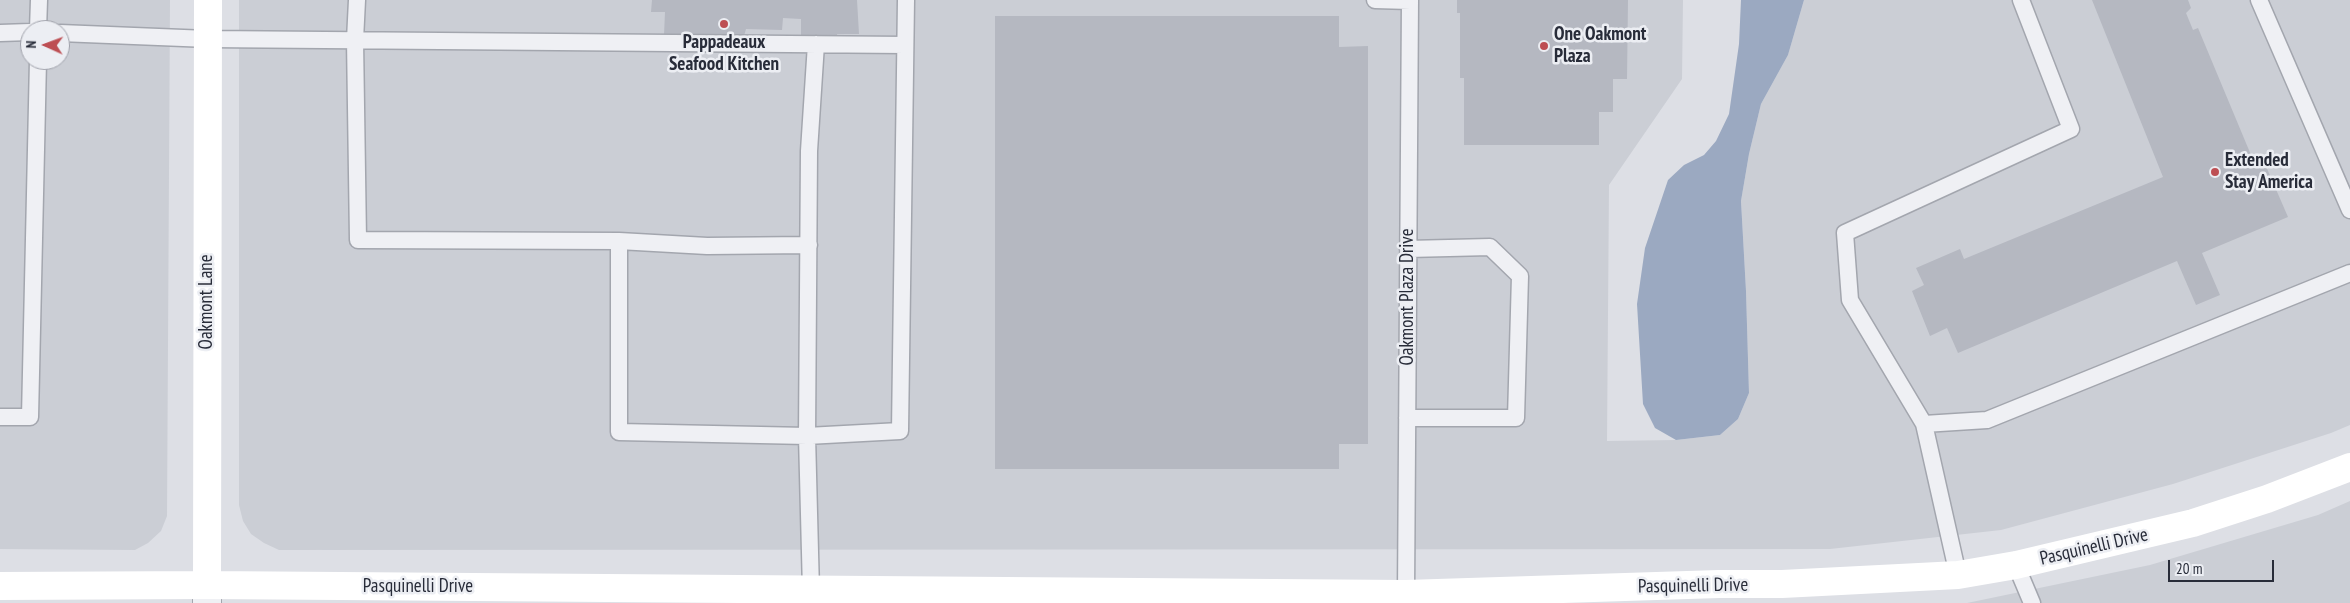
<!DOCTYPE html>
<style>
body{margin:0}
#map{position:relative;width:2350px;height:603px;overflow:hidden;background:#dddfe5;font-family:"PT Sans Narrow",sans-serif}
canvas{display:block}
.north{position:absolute;left:20px;top:20px;width:50px;height:50px;box-sizing:border-box;background:#eceef3;border:1px solid #9ea0a9;border-radius:50%;rotate:272deg;font-size:14px;font-weight:700;line-height:20px;text-align:center;color:#282c39}
.north::after{content:'';display:block;margin:auto;width:18px;height:22px;background:#bd4e53;clip-path:polygon(50% 0,100% 100%,50% 72%,0 100%)}
.scale{position:absolute;left:2168px;top:560px;width:106px;height:22px;box-sizing:border-box;border:2px solid #282c39;border-top:0;padding-left:6px;font-size:15px;line-height:18px;white-space:nowrap;color:#282c39;-webkit-text-stroke:4px #eceef3;paint-order:stroke}
</style>
<div id="map">
<canvas width="2350" height="603"></canvas>
<div class="north">N</div>
<div class="scale">20 m</div>
</div>
<script>
const c = document.querySelector('canvas').getContext('2d');
c.lineJoin = 'round';
function fillPath(path, color) {
  c.fillStyle = color;
  c.fill(path, 'evenodd');
}
function poly(rows) {
  const path = new Path2D();
  for (const r of rows) {
    path.moveTo(r[0], r[1]);
    for (let i = 2; i < r.length; i += 2) path.lineTo(r[i], r[i + 1]);
  }
  return path;
}
function strokePath(path, color, width, dash) {
  c.strokeStyle = color;
  c.lineWidth = width;
  c.lineCap = dash ? 'butt' : 'round';
  c.setLineDash(dash || []);
  c.stroke(path);
}
function write(font, color, halo, rows, align = 'center') {
  c.font = font + ' "PT Sans Narrow",sans-serif';
  c.lineWidth = 5;
  c.setLineDash([]);
  c.textBaseline = 'middle';
  c.strokeStyle = halo;
  c.fillStyle = color;
  for (const [text, x, y, turn = 0] of rows) {
    c.save();
    c.translate(x, y);
    c.rotate((+turn || 0) * Math.PI / 180);
    c.textAlign = isNaN(turn) ? turn : align;
    if (halo) c.strokeText(text, 0, 0);
    c.fillText(text, 0, 0);
    c.restore();
  }
}
const built = poly([
 [0,0,170,0,167,516,161,531,148,543,135,550,0,549],
 [30,30,60,30,60,60,30,60],
 [239,0,1683,0,1682,79,1609,185,1607,441,1676,440,1720,435,1738,419,1749,393,1746,291,1741,201,1749,154,1761,104,1788,55,1804,0,2350,0,2350,425,2331,433,2173,484,2001,530,1830,549,279,550,264,543,251,534,243,521,239,505],
 [2350,501,2350,603,1967,603,2150,565,2318,515]
]);
const water = poly([
 [1741,0,1804,0,1788,55,1761,104,1749,154,1741,201,1746,291,1749,393,1738,419,1720,435,1676,440,1655,428,1643,404,1637,304,1645,248,1668,180,1684,165,1704,155,1716,141,1729,114,1739,44]
]);
const building = poly([
 [652,0,857,0,859,34,837,34,838,39,801,38,801,19,783,18,782,30,746,29,744,36,664,35,665,12,651,12],
 [1457,0,1628,0,1627,79,1613,79,1613,112,1599,112,1599,145,1464,145,1464,78,1460,78,1460,13,1457,13],
 [2092,0,2188,0,2191,8,2186,13,2193,30,2198,28,2256,167,2265,164,2288,217,2202,253,2220,295,2196,305,2177,261,1958,353,1947,328,1930,336,1912,291,1924,285,1916,268,1960,249,1964,259,2163,177],
 [995,16,1339,16,1339,47,1368,46,1368,444,1339,444,1339,469,995,469]
]);
const lane = poly([
 [357,0,355,40,358,240,619,241,707,246,809,245],
 [1375,0,1410,1],
 [2259,0,2350,210],
 [38,30,39,0],
 [0,33,30,32],
 [60,33,208,39,905,45],
 [619,241,619,432,807,436,809,151,816,44],
 [0,417,30,417,38,60],
 [1407,418,1516,418,1520,276,1490,247,1408,249],
 [1924,424,1987,420,2350,273],
 [2016,565,2032,603],
 [1958,575,1924,424,1850,300,1845,233,2071,129,2021,0],
 [811,591,807,436,900,431,906,0],
 [1406,594,1410,0]
]);
const street = poly([
 [207,603,207,585]
]);
const secondary = poly([
 [207,585,208,0],
 [0,586,207,585,1406,594,1719,584,1782,584,1958,575,2016,565,2193,523,2267,499,2350,467]
]);
const markers = [
 [724,24,5,"#bd4e53"],
 [1544,46,5,"#bd4e53"],
 [2215,172,5,"#bd4e53"]
];
const poiNames = [
 ["One Oakmont",1554,35],
 ["Plaza",1554,57],
 ["Pappadeaux",724,43,"center"],
 ["Seafood Kitchen",724,65,"center"],
 ["Extended",2225,161],
 ["Stay America",2225,183]
];
const streetNames = [
 ["Oakmont Plaza Drive",1408,297,-90],
 ["Oakmont Lane",207,302,-90],
 ["Pasquinelli Drive",2094,547,-13],
 ["Pasquinelli Drive",1693,586,-1],
 ["Pasquinelli Drive",418,587]
];
fillPath(built, '#cbced5');
fillPath(water, '#9ba9c1');
fillPath(building, '#b5b8c1');
strokePath(lane, '#a3a6ae', 19);
strokePath(street, '#a3a6ae', 30);
strokePath(lane, '#eff0f4', 16);
strokePath(street, '#eff0f4', 28);
strokePath(secondary, '#fff', 28);
for (const [x, y, r, color] of markers) {
  const dot = new Path2D();
  dot.arc(x, y, r, 0, 2 * Math.PI);
  c.fillStyle = color;
  c.fill(dot);
  strokePath(dot, '#eceef3', 2);
}
write('bold 19px', '#282c39', '#eceef3', poiNames, 'left');
write('19px', '#282c39', '#eceef3', streetNames);
</script>
